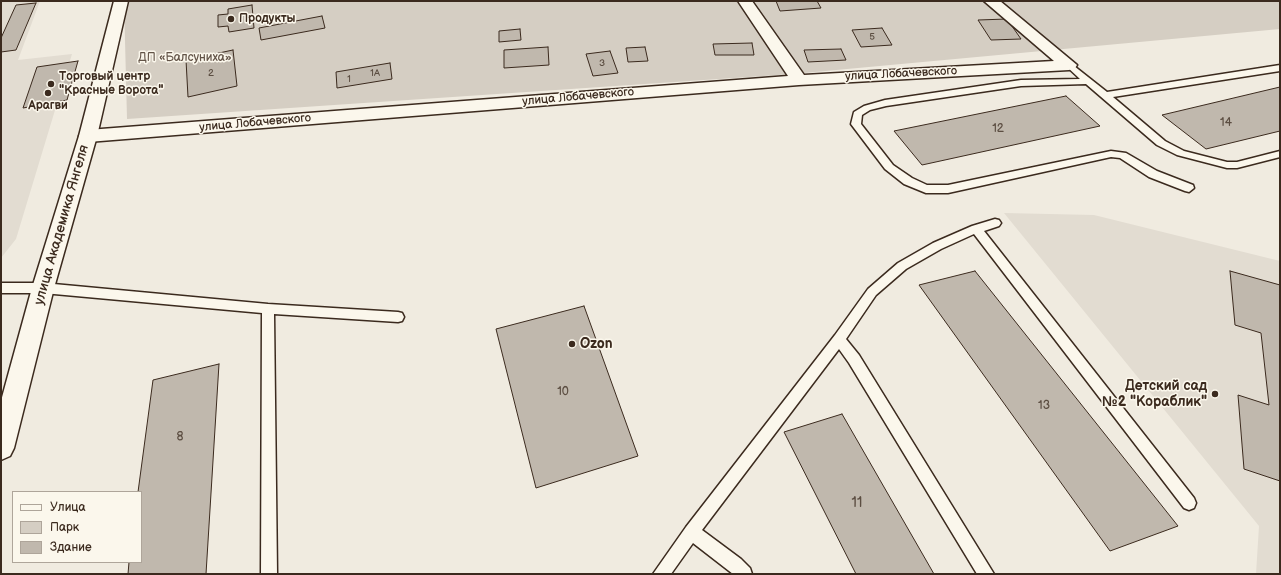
<!DOCTYPE html>
<meta charset="utf-8">
<style>
body{margin:0}
#map{position:relative;width:1281px;height:575px;overflow:hidden;background:#f0ebe0;font-family:"Balsamiq Sans",sans-serif}
canvas{display:block}
.frame{position:absolute;inset:0;border:2px solid #3b2a1e;pointer-events:none}
.legend{position:absolute;left:12px;top:491px;width:130px;height:72px;box-sizing:border-box;background:#fbf7ec;border:1px solid #aea59a;margin:0;padding:5px 7px;list-style:none;font-size:12px;color:#3b2a1e}
.legend li{display:flex;align-items:center;gap:8px;height:20px}
.legend b{width:20px;border:1px solid #aea59a}
</style>
<div id="map">
<canvas width="1281" height="575"></canvas>
<div class="frame"></div>
<ul class="legend">
<li><b style="height:5px;background:#fbf7ec"></b>Улица</li>
<li><b style="height:11px;background:#d5cec3"></b>Парк</li>
<li><b style="height:11px;background:#c0b8ad"></b>Здание</li>
</ul>
</div>
<script>
const c = document.querySelector('canvas').getContext('2d');
c.lineJoin = 'round';
function fillPath(path, color) {
  c.fillStyle = color;
  c.fill(path, 'evenodd');
}
function poly(rows) {
  const path = new Path2D();
  for (const r of rows) {
    path.moveTo(r[0], r[1]);
    for (let i = 2; i < r.length; i += 2) path.lineTo(r[i], r[i + 1]);
  }
  return path;
}
function strokePath(path, color, width, dash) {
  c.strokeStyle = color;
  c.lineWidth = width;
  c.lineCap = dash ? 'butt' : 'round';
  c.setLineDash(dash || []);
  c.stroke(path);
}
function write(font, color, halo, rows, align = 'center') {
  c.font = font + ' "Balsamiq Sans",sans-serif';
  c.lineWidth = 3;
  c.setLineDash([]);
  c.textBaseline = 'middle';
  c.strokeStyle = halo;
  c.fillStyle = color;
  for (const [text, x, y, turn = 0] of rows) {
    c.save();
    c.translate(x, y);
    c.rotate((+turn || 0) * Math.PI / 180);
    c.textAlign = isNaN(turn) ? turn : align;
    if (halo) c.strokeText(text, 0, 0);
    c.fillText(text, 0, 0);
    c.restore();
  }
}
const built = poly([
 [1,1,40,1,18,60,72,54,16,239,1,258],
 [1004,213,1094,215,1280,261,1280,574,1256,574,1259,526]
]);
const green = poly([
 [124,1,1280,1,1280,29,793,74,127,119]
]);
const building = poly([
 [776,1,817,1,821,8,780,11,776,1],
 [36,3,16,50,1,52,1,38,16,5,36,3],
 [252,5,254,28,229,32,228,26,218,27,218,15,228,14,228,9,252,5],
 [322,16,325,28,261,40,259,28,322,16],
 [1007,19,1021,39,991,40,978,20,1007,19],
 [882,28,892,45,861,47,852,30,882,28],
 [520,29,521,40,499,42,499,31,520,29],
 [752,43,754,55,715,55,713,44,752,43],
 [548,47,549,65,504,68,504,50,548,47],
 [645,47,648,61,628,62,626,48,645,47],
 [841,49,846,60,808,62,804,50,841,49],
 [233,50,237,86,188,97,186,60,233,50],
 [610,51,618,73,593,76,586,54,610,51],
 [78,61,67,100,23,108,37,67,78,61],
 [390,63,392,79,337,88,336,72,390,63],
 [1280,87,1280,131,1206,149,1162,115,1280,87],
 [1066,96,1100,126,922,165,894,131,1066,96],
 [975,271,1178,526,1110,551,919,285,975,271],
 [1230,271,1280,285,1280,481,1244,469,1238,395,1269,405,1261,333,1235,325,1230,271],
 [584,306,638,456,536,488,496,329,584,306],
 [219,364,206,574,128,574,129,562,141,562,141,492,138,492,153,380,219,364],
 [842,414,934,574,856,574,784,432,842,414]
]);
const service = poly([
 [1069,62,1107,92,1280,65,1280,71,1113,97,1165,141,1184,151,1227,162,1237,162,1280,151,1280,157,1237,168,1227,168,1177,155,1157,145,1086,84,1021,86,886,106,870,110,862,115,861,124,893,165,912,178,927,185,948,185,1111,151,1126,153,1157,171,1193,185,1194,188,1189,192,1185,191,1149,177,1120,158,1111,157,948,193,926,193,904,184,885,169,851,124,854,112,864,106,885,100,1021,80,1080,79,1065,65,1069,62],
 [995,219,999,220,1001,223,999,226,984,231,1194,498,1196,503,1194,508,1189,510,1184,508,974,234,941,249,906,269,876,295,846,339,859,355,994,574,977,574,849,363,839,349,702,530,741,559,750,568,752,574,733,574,693,543,671,574,653,574,686,527,835,335,868,289,898,263,933,243,972,226,995,219],
 [1,283,43,283,268,304,398,312,402,313,404,317,402,321,398,322,274,314,277,574,261,574,262,313,43,293,1,293,1,283]
]);
const minor = poly([
 [738,1,752,1,804,75,1054,61,984,1,1000,1,1077,65,1075,68,1069,70,799,85,88,142,82,140,79,136,82,132,88,130,788,76,738,1]
]);
const secondary = poly([
 [114,1,128,1,97,136,54,288,14,448,10,456,1,460,1,401,32,288,79,136,114,1]
]);
const markers = [
 [231,19,4,"#3b2a1e"],
 [51,84,4,"#3b2a1e"],
 [48,93,4,"#3b2a1e"],
 [572,344,4,"#3b2a1e"],
 [1215,394,4,"#3b2a1e"]
];
const farNumbernames = [
 ["5",872,37],
 ["3",602,63],
 ["2",211,73],
 ["1А",375,73],
 ["1",349,79]
];
const farPoinames = [
 ["Продукты",239,19],
 ["Торговый центр",59,77],
 ["\"Красные Ворота\"",59,91],
 ["Арагви",48,106,"center"]
];
const farParknames = [
 ["ДП «Балсуниха»",185,58]
];
const farStreetnames = [
 ["улица Лобачевского",901,74,-3],
 ["улица Лобачевского",578,97,-5],
 ["улица Лобачевского",255,123,-5]
];
const numberNames = [
 ["14",1226,123],
 ["12",998,129],
 ["10",563,392],
 ["13",1044,406],
 ["8",180,437]
];
const streetNames = [
 ["улица Академика Янгеля",62,225,-74]
];
const poiNames = [
 ["Ozon",580,344],
 ["Детский сад",1207,386,"right"],
 ["№2 \"Кораблик\"",1207,402,"right"]
];
const nearNumbernames = [
 ["11",857,503]
];
fillPath(built, '#e2dcd1');
fillPath(green, '#d5cec3');
fillPath(building, '#c0b8ad');
strokePath(building, '#3b2a1e', 1);
strokePath(service, '#3b2a1e', 3);
strokePath(minor, '#3b2a1e', 3);
strokePath(secondary, '#3b2a1e', 3);
fillPath(service, '#fbf7ec');
fillPath(minor, '#fbf7ec');
fillPath(secondary, '#fbf7ec');
for (const [x, y, r, color] of markers) {
  const dot = new Path2D();
  dot.arc(x, y, r, 0, 2 * Math.PI);
  c.fillStyle = color;
  c.fill(dot);
  strokePath(dot, '#fbf7ec', 1.5);
}
write('10px', '#5c4e42', null, farNumbernames);
write('bold 12px', '#3b2a1e', '#fbf7ec', farPoinames, 'left');
write('12px', '#625347', '#fbf7ec', farParknames);
write('12px', '#3b2a1e', '#fbf7ec', farStreetnames);
write('12px', '#5c4e42', null, numberNames);
write('14px', '#3b2a1e', '#fbf7ec', streetNames);
write('bold 14px', '#3b2a1e', '#fbf7ec', poiNames, 'left');
write('14px', '#5c4e42', null, nearNumbernames);
</script>
